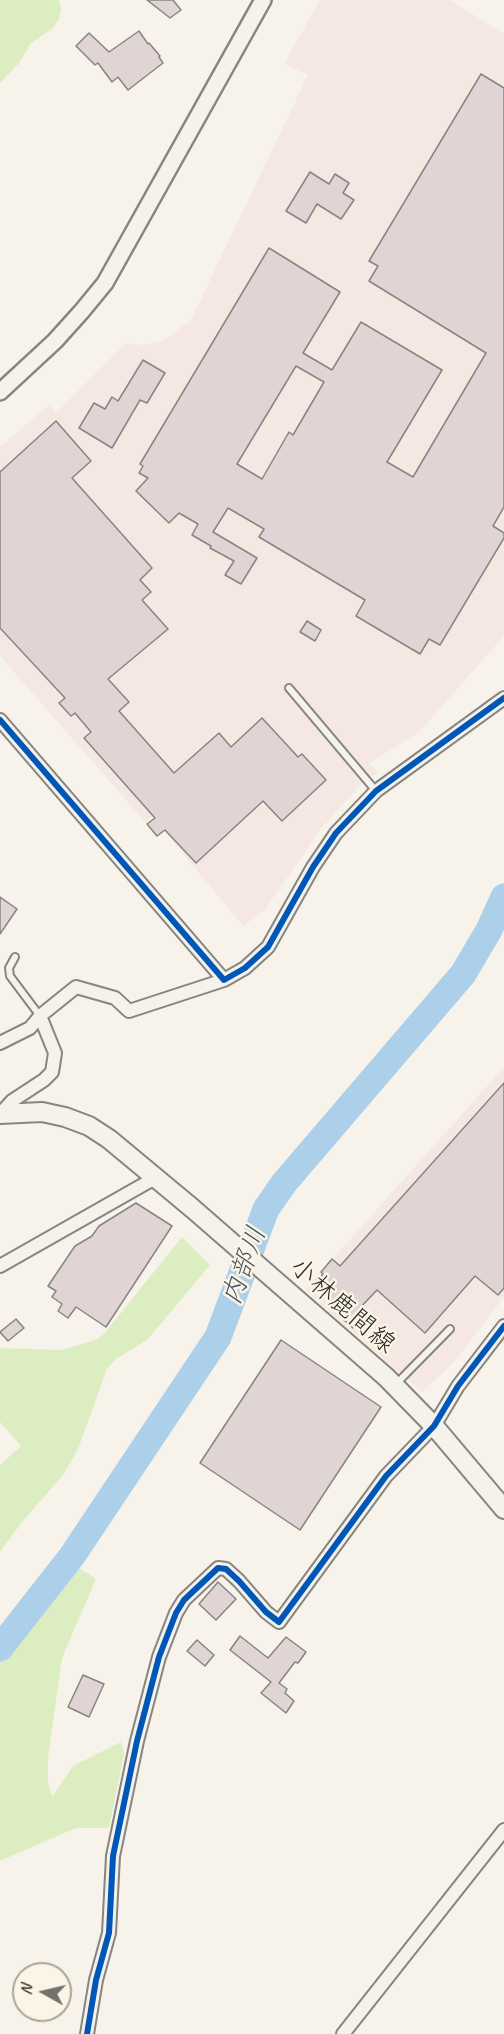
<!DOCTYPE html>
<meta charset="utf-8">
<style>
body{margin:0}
#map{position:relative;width:504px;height:2034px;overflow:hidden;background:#f7f3ea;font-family:Caveat,sans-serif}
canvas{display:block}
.north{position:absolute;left:12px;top:1962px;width:60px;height:60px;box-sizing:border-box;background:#fcf5e5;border:2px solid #a8a49b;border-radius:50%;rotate:278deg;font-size:16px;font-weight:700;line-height:24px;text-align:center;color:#2b2b2b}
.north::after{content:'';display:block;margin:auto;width:21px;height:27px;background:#72716e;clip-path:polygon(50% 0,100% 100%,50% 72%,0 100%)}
</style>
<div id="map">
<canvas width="504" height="2034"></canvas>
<div class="north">N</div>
</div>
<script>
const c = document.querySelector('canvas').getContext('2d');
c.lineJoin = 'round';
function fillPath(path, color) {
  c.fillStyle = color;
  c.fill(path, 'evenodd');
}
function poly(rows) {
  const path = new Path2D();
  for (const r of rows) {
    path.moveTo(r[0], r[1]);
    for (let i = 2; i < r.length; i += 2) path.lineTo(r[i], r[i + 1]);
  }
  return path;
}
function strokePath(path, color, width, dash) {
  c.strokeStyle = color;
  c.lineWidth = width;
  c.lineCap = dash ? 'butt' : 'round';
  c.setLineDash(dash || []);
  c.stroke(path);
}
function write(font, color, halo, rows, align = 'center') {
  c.font = font + ' Caveat,"Klee One",sans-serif';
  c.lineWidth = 5;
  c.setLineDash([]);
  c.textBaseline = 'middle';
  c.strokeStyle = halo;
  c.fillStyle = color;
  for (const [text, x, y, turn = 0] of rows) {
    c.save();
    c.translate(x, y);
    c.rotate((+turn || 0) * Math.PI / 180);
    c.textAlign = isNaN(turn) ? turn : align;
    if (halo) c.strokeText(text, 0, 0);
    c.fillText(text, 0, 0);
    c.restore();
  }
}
const built = poly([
 [320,0,450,0,504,34,504,636,419,732,369,763,378,772,361,784,319,831,264,911,243,926,152,816,145,822,0,656,0,447,49,405,56,413,126,343,140,345,163,341,191,320,308,75,284,64],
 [504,1067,504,1297,454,1362,422,1392,305,1290]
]);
const green = poly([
 [0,0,59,0,61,8,59,19,52,29,31,43,19,63,0,83],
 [182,1237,210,1265,147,1340,116,1359,107,1369,78,1449,63,1475,22,1522,0,1552,0,1465,21,1446,0,1422,0,1348,62,1350,95,1340,104,1334],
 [68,1561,96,1579,62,1658,48,1758,48,1782,52,1797,73,1766,121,1742,124,1754,109,1828,76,1828,0,1861,0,1650]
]);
const river = poly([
 [0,1648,72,1556,218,1337,266,1209,284,1183,463,974,489,930,504,897]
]);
const building = poly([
 [147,0,173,0,181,10,170,18,147,0],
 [139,31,148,44,149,43,160,56,159,57,163,63,128,90,118,77,112,82,98,63,95,65,76,46,89,33,109,52,139,31],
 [481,74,504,88,504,507,493,526,504,533,504,538,440,645,429,639,420,654,356,616,365,600,259,537,264,529,228,508,213,532,257,558,241,584,225,575,234,561,210,548,211,546,192,535,198,524,179,513,169,523,136,491,148,478,139,473,143,466,140,464,269,248,340,292,303,353,332,370,361,322,442,370,387,462,413,477,486,353,369,281,378,266,369,261,481,74],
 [296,366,324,382,293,435,289,432,262,479,237,464,296,366],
 [310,172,329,184,335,174,349,183,343,193,354,200,341,219,317,204,306,223,286,211,310,172],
 [143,360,165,373,147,403,140,400,112,448,79,428,94,403,105,409,112,397,118,401,143,360],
 [56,421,91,461,72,478,152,568,140,580,151,592,142,600,168,629,108,679,129,702,119,711,174,773,219,733,231,747,262,718,298,757,302,754,326,780,282,821,263,801,196,863,165,830,157,836,147,824,155,818,84,738,91,732,75,713,71,716,59,703,65,698,0,628,0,472,56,421],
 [307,621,321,630,315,641,300,632,307,621],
 [0,897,17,909,0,934,0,897],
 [504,1083,504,1288,498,1295,475,1276,425,1333,377,1290,359,1309,368,1317,359,1327,357,1324,353,1328,344,1320,348,1316,314,1283,323,1274,321,1272,332,1259,340,1266,504,1083],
 [136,1203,172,1226,106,1327,76,1307,68,1318,58,1311,62,1304,52,1297,56,1291,48,1286,75,1246,92,1236,99,1226,136,1203],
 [16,1319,24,1328,8,1341,0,1332,16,1319],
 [281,1340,381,1407,300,1530,200,1463,281,1340],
 [218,1582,236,1599,216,1620,199,1604,218,1582],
 [240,1636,268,1658,286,1637,306,1652,298,1663,295,1662,279,1683,287,1689,285,1693,294,1701,286,1713,261,1693,271,1682,230,1650,240,1636],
 [197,1640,214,1655,205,1666,187,1651,197,1640],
 [83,1675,104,1684,89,1717,68,1707,83,1675]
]);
const service = poly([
 [289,688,376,791],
 [15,957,9,968,10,976,40,1016],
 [395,1385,450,1329]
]);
const minor = poly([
 [0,720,224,980,245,968,268,947,313,867,336,833,376,791,504,698],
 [40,1016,76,987,115,998,129,1011,224,980],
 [0,1043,30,1028,40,1016,55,1053,52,1072,44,1080,12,1101,0,1114],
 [0,1266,155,1178],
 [87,2034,96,1980,109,1933,113,1856,137,1741,159,1657,176,1613,184,1600,218,1568,226,1569,239,1581,266,1612,279,1622,386,1476,434,1426,458,1386,504,1326],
 [343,2034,504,1830]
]);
const tertiary = poly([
 [0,392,55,341,82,311,105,283,263,0]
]);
const secondary = poly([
 [0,1114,42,1112,65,1117,89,1126,109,1139,192,1208,386,1377,434,1426,504,1509]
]);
const cycleway = poly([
 [0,720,224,980,245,968,268,947,313,867,336,833,376,791,504,698],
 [87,2034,96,1980,109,1933,113,1856,137,1741,159,1657,176,1613,184,1600,218,1568,226,1569,239,1581,266,1612,279,1622,386,1476,434,1426,458,1386,504,1326]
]);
const streetNames = [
 ["小林鹿間線",342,1306,41]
];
const waterNames = [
 ["内部川",245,1266,-70]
];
fillPath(built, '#f5e7e1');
fillPath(green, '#dcedc2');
strokePath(river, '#acd0e9', 27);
fillPath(building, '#e0d4d5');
strokePath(building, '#878581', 1.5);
strokePath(service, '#878581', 10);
strokePath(minor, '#878581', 16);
strokePath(tertiary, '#878581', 20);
strokePath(secondary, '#878581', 22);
strokePath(service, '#f5f2ec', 6);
strokePath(minor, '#f5f2ec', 12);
strokePath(tertiary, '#f5f2ec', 15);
strokePath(secondary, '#f5f2ec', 18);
strokePath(cycleway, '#0057b8', 6);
write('26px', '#2b2b2b', '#fcf5e5', streetNames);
write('italic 27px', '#485864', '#fcf5e5', waterNames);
</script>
